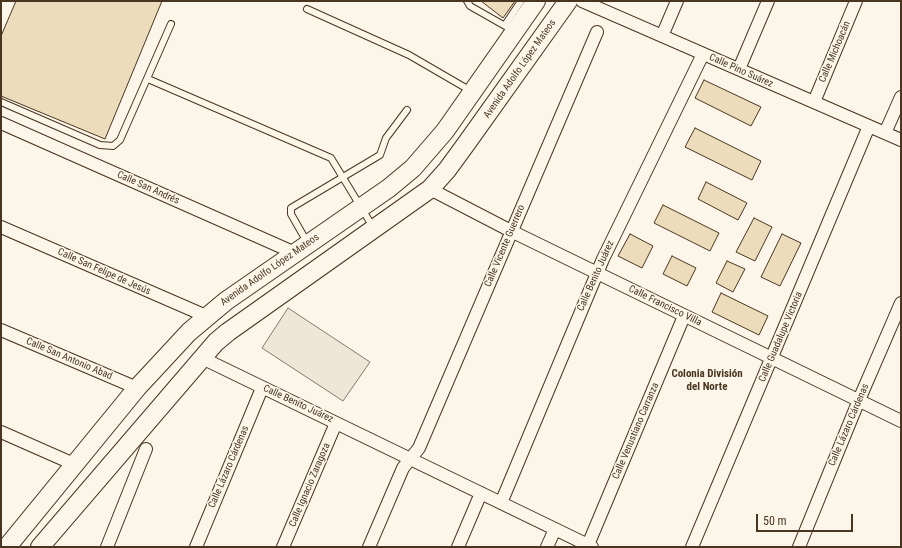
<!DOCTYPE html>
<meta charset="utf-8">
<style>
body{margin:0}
#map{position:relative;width:902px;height:548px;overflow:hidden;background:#fbf6e9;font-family:"Roboto Condensed",sans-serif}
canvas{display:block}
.frame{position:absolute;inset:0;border:2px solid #4a3520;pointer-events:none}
.scale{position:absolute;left:756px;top:514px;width:97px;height:18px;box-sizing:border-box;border:2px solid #4a3520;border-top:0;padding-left:5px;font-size:12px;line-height:14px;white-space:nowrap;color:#4a3520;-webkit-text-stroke:3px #fbf6e9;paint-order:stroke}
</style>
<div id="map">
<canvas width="902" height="548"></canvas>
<div class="frame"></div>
<div class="scale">50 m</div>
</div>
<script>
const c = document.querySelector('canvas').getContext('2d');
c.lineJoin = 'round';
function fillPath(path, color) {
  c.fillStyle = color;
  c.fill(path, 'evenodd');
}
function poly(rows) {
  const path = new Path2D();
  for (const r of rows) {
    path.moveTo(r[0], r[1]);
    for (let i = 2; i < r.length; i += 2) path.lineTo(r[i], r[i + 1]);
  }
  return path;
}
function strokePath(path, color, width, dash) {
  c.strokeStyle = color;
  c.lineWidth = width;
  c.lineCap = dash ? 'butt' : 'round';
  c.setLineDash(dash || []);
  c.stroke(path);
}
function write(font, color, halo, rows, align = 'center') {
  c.font = font + ' "Roboto Condensed",sans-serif';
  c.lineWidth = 3;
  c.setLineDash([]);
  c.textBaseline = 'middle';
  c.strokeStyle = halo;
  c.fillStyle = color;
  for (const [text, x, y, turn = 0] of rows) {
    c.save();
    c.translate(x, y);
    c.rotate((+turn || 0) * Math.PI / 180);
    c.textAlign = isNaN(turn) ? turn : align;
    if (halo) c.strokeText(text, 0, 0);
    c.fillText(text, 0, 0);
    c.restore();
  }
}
const green = poly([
 [288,308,370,362,343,401,262,348,288,308]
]);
const building = poly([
 [16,1,162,1,105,139,1,96,1,36,16,1],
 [481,1,515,1,503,18,481,1],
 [704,80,761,107,751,126,695,98,704,80],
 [695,128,761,161,752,180,685,147,695,128],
 [706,182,747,203,738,220,698,199,706,182],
 [663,205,719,233,710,251,654,223,663,205],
 [754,218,772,227,755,261,736,252,754,218],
 [630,234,653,246,642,268,618,256,630,234],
 [782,234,801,243,780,286,761,277,782,234],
 [672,256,696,268,687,286,663,274,672,256],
 [727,261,745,269,733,292,716,283,727,261],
 [721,293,768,316,759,335,712,312,721,293]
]);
const lane = poly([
 [467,1,470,6,514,31],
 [307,9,409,55,471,91],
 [505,25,521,1],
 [148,79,331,158,373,227],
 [1,102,100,145,113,146,120,140,171,24],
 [307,242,291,214,291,208,380,155,386,138,407,110]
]);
const street = poly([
 [582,1,901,140],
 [662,36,677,1],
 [739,69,768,1],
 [814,102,856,1],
 [1,123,295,253],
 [885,133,901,97],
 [430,189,511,231,901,421],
 [1,227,206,316],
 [1,330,137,388],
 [202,358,592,547],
 [1,432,76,465],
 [501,503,603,259,703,54],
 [588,545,684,316],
 [107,547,146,449],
 [196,547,262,388],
 [283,547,336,423],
 [369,547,403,468,419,448,597,32],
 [458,547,481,493],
 [547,547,555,529],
 [692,547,869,126],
 [799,547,859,400,901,303]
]);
const primary = poly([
 [7,547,137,388,189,332,226,301,389,188,413,168,445,131,536,1],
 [40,547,216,342,228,332,430,189,447,170,466,144,568,1]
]);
const streetNames = [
 ["Calle Michoacán",835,52,-67],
 ["Avenida Adolfo López Mateos",520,69,-55],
 ["Calle Pino Suárez",741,71,24],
 ["Calle San Andrés",148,188,24],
 ["Calle Vicente Guerrero",505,246,-67],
 ["Avenida Adolfo López Mateos",270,270,-35],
 ["Calle San Felipe de Jesús",104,272,24],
 ["Calle Benito Juárez",596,276,-66],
 ["Calle Francisco Villa",665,306,26],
 ["Calle Guadalupe Victoria",781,337,-67],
 ["Calle San Antonio Abad",69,359,23],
 ["Calle Benito Juárez",298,404,25],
 ["Calle Lázaro Cárdenas",849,425,-67],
 ["Calle Venustiano Carranza",636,431,-67],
 ["Calle Lázaro Cárdenas",229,467,-67],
 ["Calle Ignacio Zaragoza",310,485,-67]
];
const neighbourhoodNames = [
 ["Colonia División",707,374],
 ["del Norte",707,387]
];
fillPath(green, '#ede6d9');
strokePath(green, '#887966', 1);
fillPath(building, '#ecdcbc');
strokePath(building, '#4a3520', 1);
strokePath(lane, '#4a3520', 8);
strokePath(street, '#4a3520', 14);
strokePath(primary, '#4a3520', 20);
strokePath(lane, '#fbf6e9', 6);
strokePath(street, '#fbf6e9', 12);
strokePath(primary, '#fbf6e9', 18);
write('10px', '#4a3520', '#fbf6e9', streetNames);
write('bold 11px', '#4a3520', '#fbf6e9', neighbourhoodNames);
</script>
